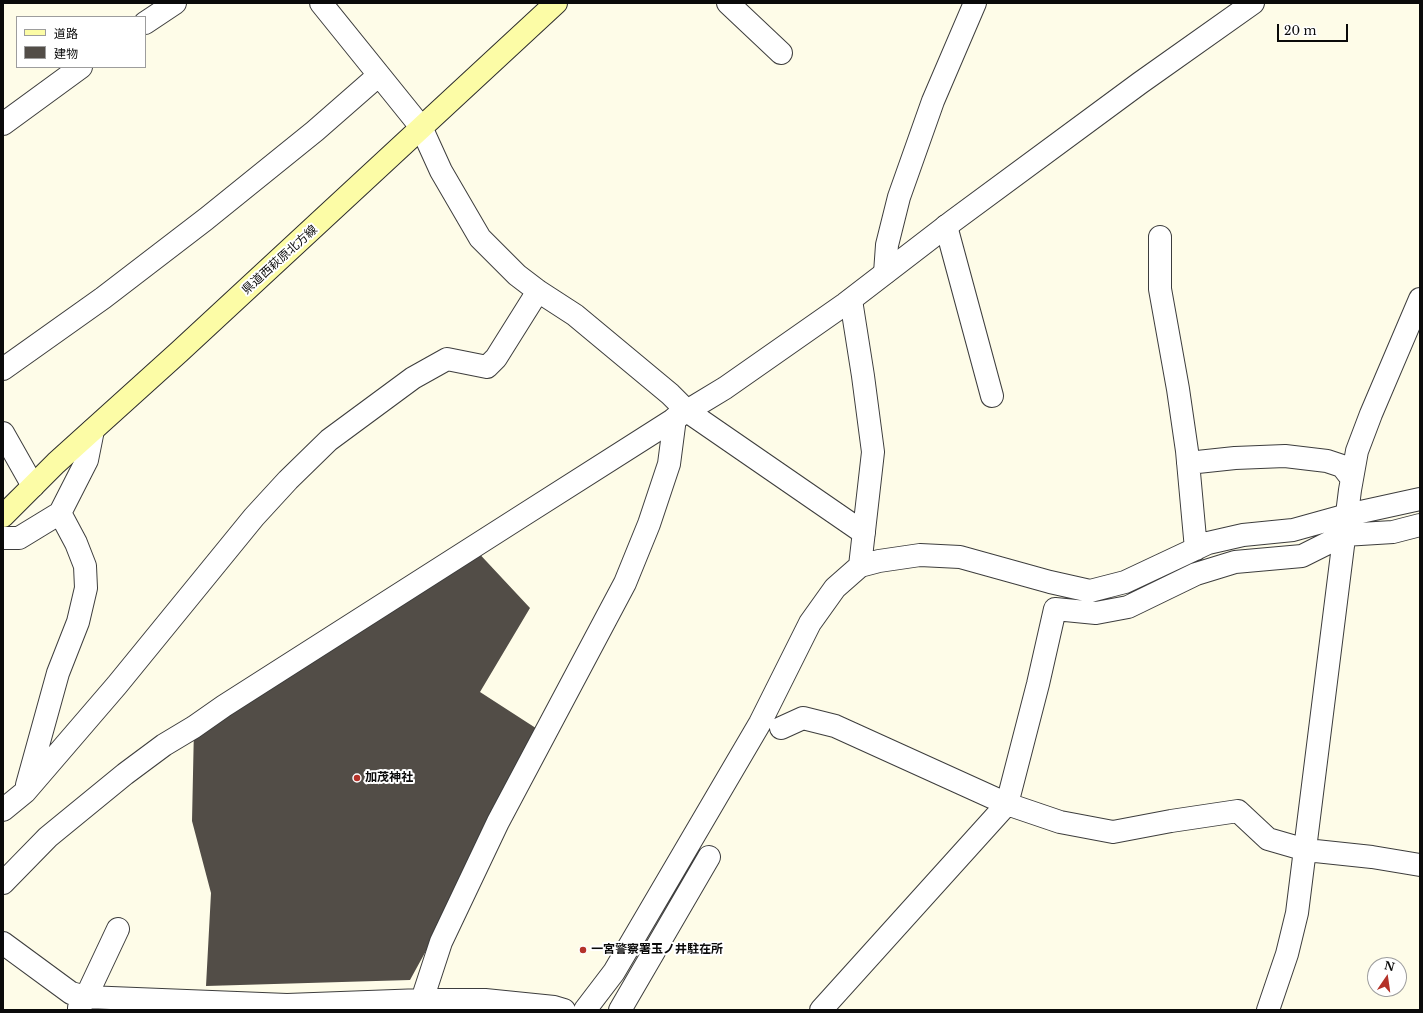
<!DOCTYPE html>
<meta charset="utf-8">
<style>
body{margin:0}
#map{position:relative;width:1423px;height:1013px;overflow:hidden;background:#fefce8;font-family:"Libre Baskerville","Noto Sans JP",serif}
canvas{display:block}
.frame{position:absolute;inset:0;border:4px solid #0a0a0a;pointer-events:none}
.legend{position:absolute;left:16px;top:16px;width:130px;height:52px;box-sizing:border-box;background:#fff;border:1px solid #9d9d9d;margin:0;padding:5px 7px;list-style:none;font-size:12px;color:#0a0a0a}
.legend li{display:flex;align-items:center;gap:8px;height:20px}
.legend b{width:20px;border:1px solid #9d9d9d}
.north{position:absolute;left:1367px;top:957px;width:40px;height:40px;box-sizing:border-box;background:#fff;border:1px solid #9d9d9d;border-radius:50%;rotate:13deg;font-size:11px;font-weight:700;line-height:16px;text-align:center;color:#0a0a0a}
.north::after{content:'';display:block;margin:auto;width:14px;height:18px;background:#b43229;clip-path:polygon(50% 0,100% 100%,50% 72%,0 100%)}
.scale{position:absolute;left:1277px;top:24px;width:71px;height:18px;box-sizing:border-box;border:2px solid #0a0a0a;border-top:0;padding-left:5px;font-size:12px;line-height:14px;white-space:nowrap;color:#0a0a0a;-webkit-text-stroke:3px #fff;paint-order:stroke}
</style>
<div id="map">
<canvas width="1423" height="1013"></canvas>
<div class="frame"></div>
<ul class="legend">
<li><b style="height:5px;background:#fcfca6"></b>道路</li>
<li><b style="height:11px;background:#524d47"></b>建物</li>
</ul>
<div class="north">N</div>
<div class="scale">20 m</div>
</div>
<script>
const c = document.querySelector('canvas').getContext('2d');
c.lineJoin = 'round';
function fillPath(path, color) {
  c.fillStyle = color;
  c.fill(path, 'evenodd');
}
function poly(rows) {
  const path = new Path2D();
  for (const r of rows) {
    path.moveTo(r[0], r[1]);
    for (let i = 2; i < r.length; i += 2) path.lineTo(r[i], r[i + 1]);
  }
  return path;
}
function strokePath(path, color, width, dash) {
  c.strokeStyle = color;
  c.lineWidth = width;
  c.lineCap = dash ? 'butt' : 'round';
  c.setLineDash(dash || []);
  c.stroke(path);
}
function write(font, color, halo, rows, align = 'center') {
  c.font = font + ' "Libre Baskerville","Noto Sans JP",serif';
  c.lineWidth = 4;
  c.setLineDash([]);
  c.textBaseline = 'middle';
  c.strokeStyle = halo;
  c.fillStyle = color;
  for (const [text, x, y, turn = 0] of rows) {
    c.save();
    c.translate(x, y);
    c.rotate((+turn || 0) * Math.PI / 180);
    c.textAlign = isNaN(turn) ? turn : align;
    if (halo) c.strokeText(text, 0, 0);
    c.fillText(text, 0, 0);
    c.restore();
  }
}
const building = poly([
 [473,547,530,608,480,692,545,734,410,980,206,986,211,893,192,821,194,727]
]);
const minor = poly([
 [321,3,421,127,441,171,480,238,517,275,538,291,575,315,670,394,687,411,864,533],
 [728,3,781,53],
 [145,23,175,3],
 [3,124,81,67],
 [946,226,992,396],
 [1160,237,1160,289,1178,389,1187,451,1196,549],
 [885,273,887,245,899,197,933,101,975,3],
 [851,300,863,376,873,452,860,566],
 [3,369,103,298,206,219,315,131,379,75],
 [3,433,33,486],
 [1188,463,1235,458,1285,456,1327,461,1342,466,1352,479],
 [3,538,19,538,60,513,87,460,93,430],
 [781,728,803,718,835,726,1007,804,1060,822,1113,832,1171,821,1238,811,1268,839,1306,850,1372,857,1420,865],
 [27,785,58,673,78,622,86,588,85,566,76,543,60,513],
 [3,810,25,792,117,685,254,517,288,480,329,440,413,378,447,359,487,367,496,358,538,291],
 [3,943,71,993,86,997,287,1005,422,1000,485,1000,554,1007,564,1010],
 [422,1000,441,942,498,822,625,583,649,524,669,464,675,418],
 [79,1008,86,997,118,929],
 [585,1010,614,972,760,723,810,623,835,588,860,566,879,561,920,555,960,557,1050,582,1090,591,1125,582,1208,543,1243,535,1293,530,1347,515,1420,499],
 [620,1010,709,857],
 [821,1010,1007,804,1038,684,1055,609,1096,613,1128,607,1196,574,1235,562,1302,556,1344,535,1393,532,1420,525],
 [1268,1010,1287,954,1297,913,1350,490,1357,451,1371,414,1420,299]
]);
const tertiary = poly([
 [3,883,48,837,125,774,164,745,194,727,224,706,525,514,687,411,725,388,845,304,953,221,1140,83,1253,3]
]);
const secondary = poly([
 [3,516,56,463,179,352,556,3]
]);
const markers = [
 [357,778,4,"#b43229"],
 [583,950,4,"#b43229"]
];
const streetNames = [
 ["県道西萩原北方線",280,260,-42]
];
const poiNames = [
 ["加茂神社",365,778],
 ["一宮警察署玉ノ井駐在所",591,950]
];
fillPath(building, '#524d47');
strokePath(minor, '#3d3d3d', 24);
strokePath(tertiary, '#3d3d3d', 24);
strokePath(secondary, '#2c2c2c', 24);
strokePath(minor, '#fff', 22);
strokePath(tertiary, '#fff', 22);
strokePath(secondary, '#fcfca6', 22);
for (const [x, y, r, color] of markers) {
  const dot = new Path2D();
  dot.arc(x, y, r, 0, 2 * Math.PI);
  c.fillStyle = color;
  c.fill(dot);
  strokePath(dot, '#fff', 1.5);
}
write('12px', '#0a0a0a', '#fff', streetNames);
write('bold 12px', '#0a0a0a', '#fff', poiNames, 'left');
</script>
